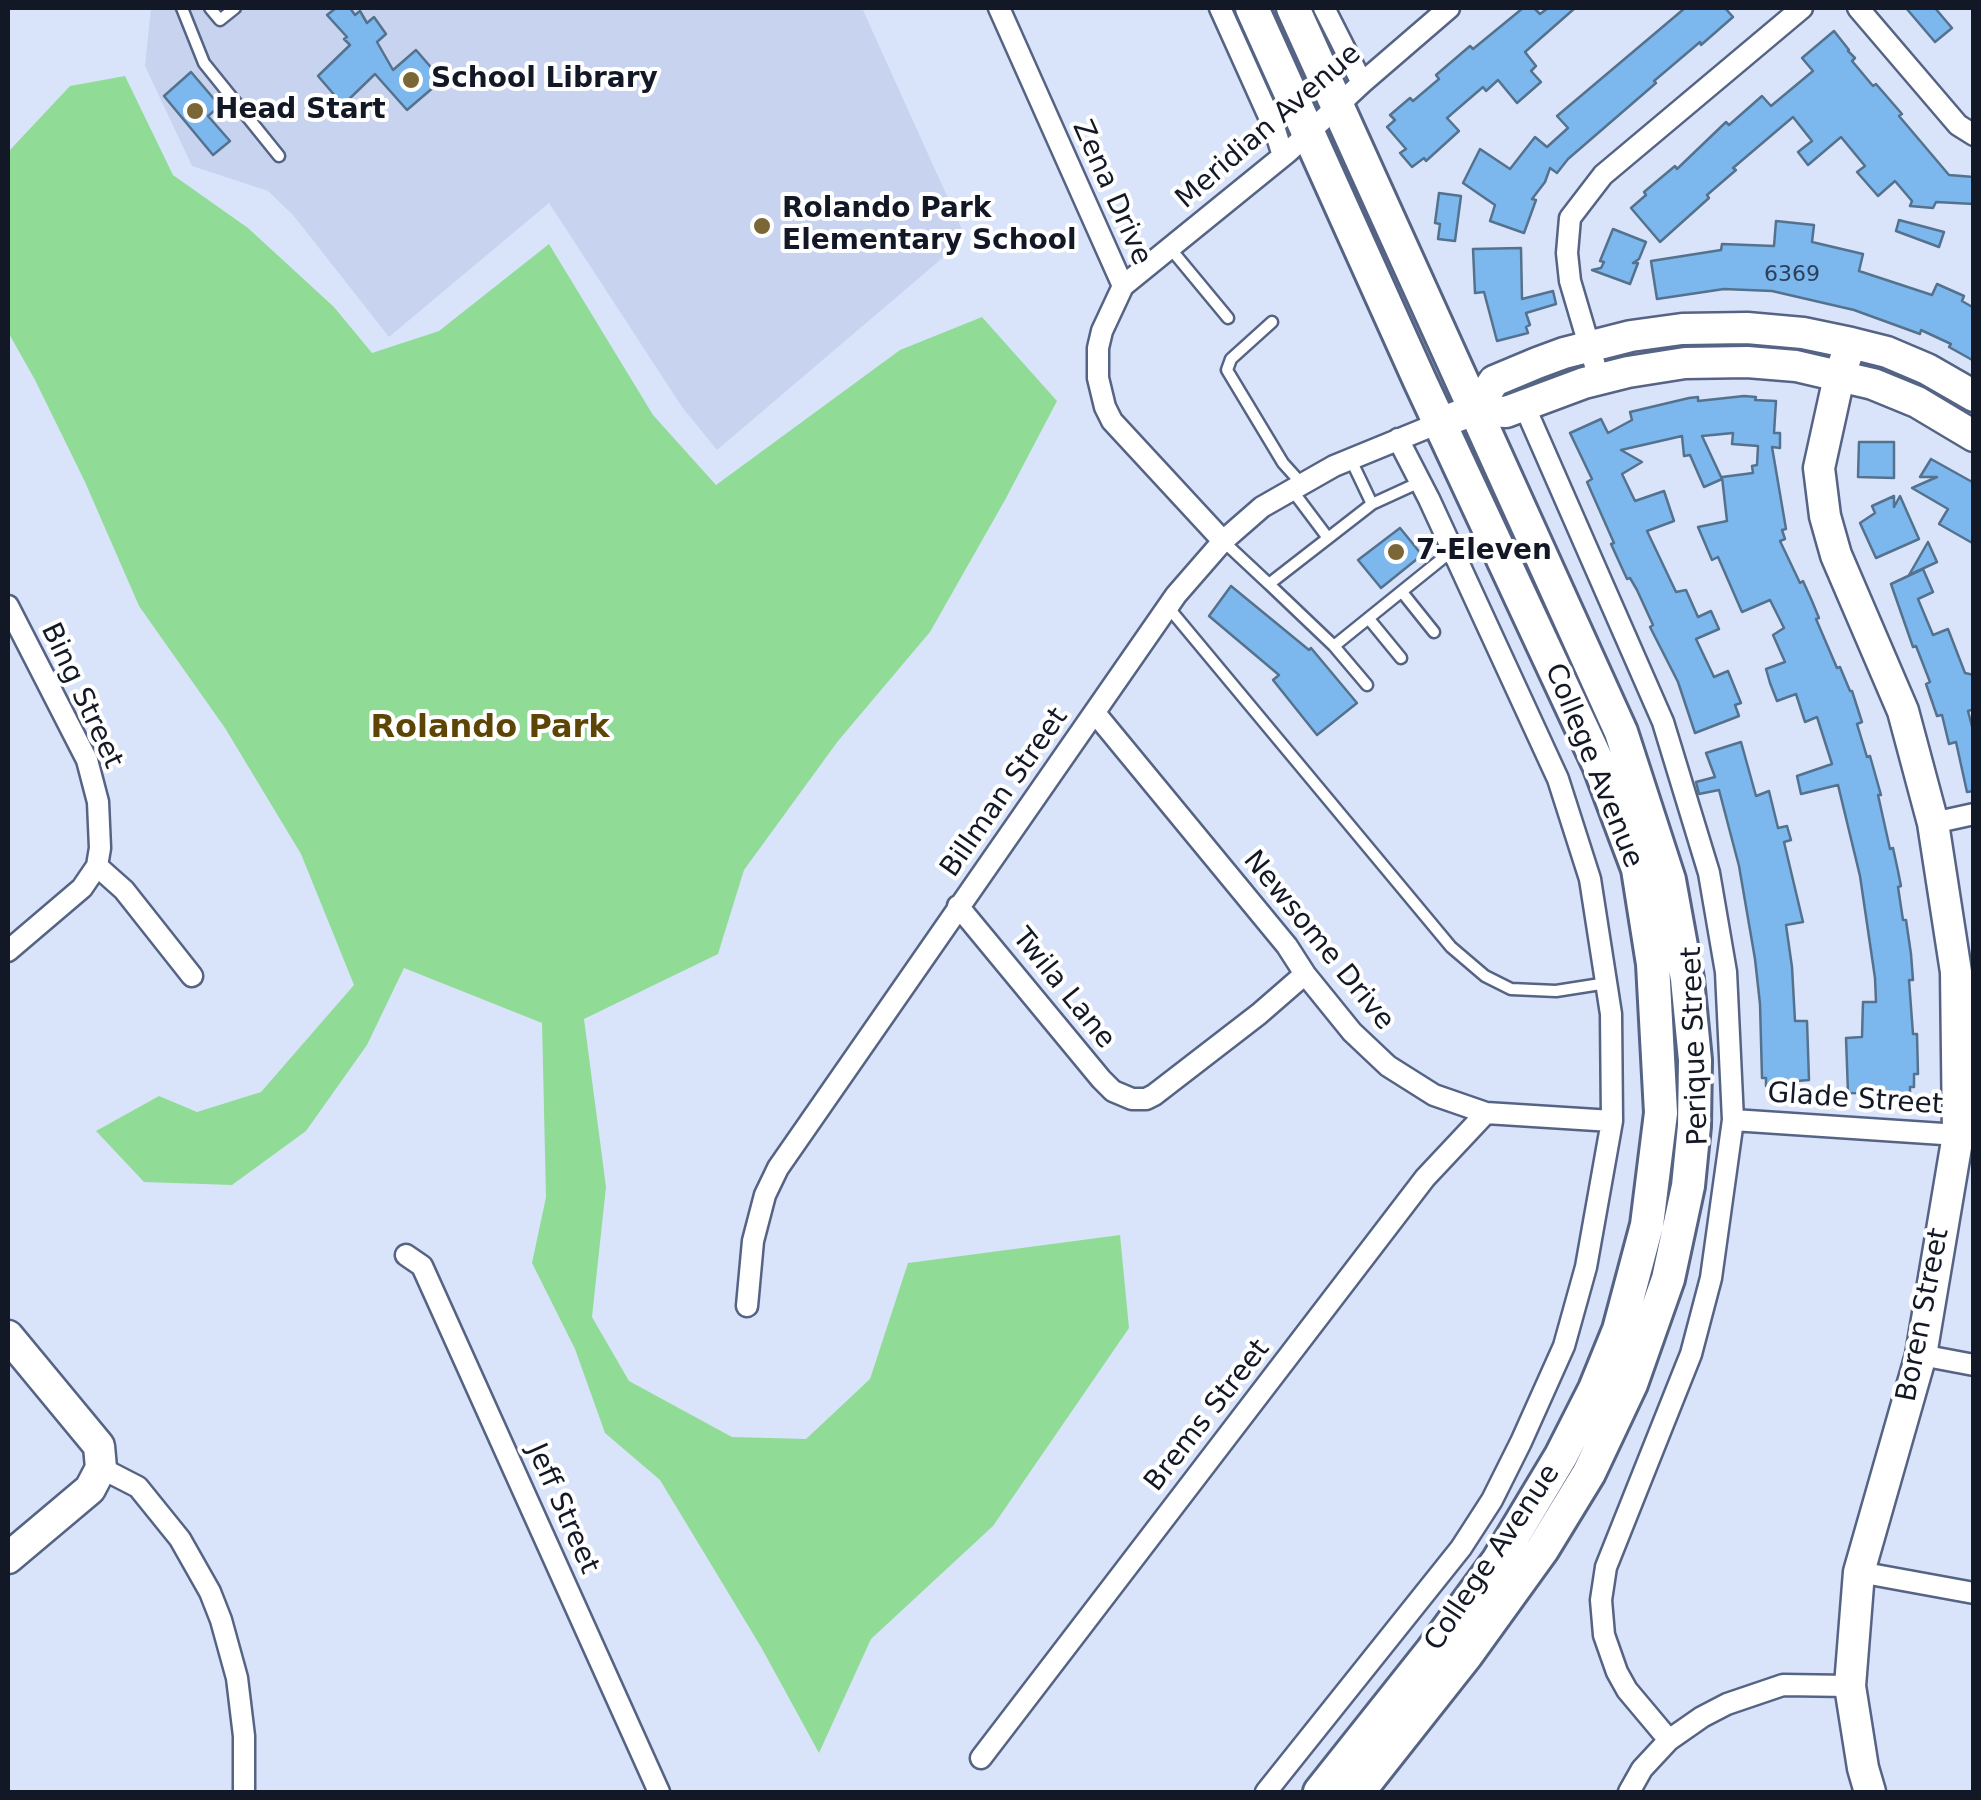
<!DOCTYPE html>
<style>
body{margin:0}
#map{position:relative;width:1981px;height:1800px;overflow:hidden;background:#d9e4fb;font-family:"DejaVu Sans",sans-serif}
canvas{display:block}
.frame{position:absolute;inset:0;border:10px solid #131826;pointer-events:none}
</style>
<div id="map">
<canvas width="1981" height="1800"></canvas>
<div class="frame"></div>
</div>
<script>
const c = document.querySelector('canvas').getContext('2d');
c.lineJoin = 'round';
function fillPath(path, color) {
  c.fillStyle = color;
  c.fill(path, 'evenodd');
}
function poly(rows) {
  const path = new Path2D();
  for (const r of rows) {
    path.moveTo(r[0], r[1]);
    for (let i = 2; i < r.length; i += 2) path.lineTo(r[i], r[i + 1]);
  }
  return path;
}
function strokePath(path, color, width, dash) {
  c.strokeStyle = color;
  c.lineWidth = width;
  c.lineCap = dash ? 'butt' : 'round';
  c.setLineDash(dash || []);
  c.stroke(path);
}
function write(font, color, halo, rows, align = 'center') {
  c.font = font + ' "DejaVu Sans",sans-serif';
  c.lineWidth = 8;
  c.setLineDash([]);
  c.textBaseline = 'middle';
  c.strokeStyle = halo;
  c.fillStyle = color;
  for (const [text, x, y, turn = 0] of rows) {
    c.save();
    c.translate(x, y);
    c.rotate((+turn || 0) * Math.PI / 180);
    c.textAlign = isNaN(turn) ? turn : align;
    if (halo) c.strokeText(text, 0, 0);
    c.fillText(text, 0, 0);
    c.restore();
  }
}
const built = poly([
 [151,8,862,8,966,238,717,450,682,407,549,203,389,337,293,215,268,191,192,166,145,66]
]);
const green = poly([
 [125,76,173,175,248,228,334,307,372,353,439,331,549,244,653,415,716,485,900,350,982,317,1057,401,1005,500,930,632,838,741,744,870,718,954,584,1019,606,1187,592,1317,629,1381,732,1437,806,1439,870,1379,908,1263,1120,1235,1129,1328,993,1526,871,1639,819,1753,761,1647,660,1480,605,1433,575,1349,532,1263,546,1197,542,1023,404,968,367,1045,306,1131,232,1185,144,1182,96,1131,159,1096,197,1112,261,1092,354,985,301,854,225,728,139,606,85,482,35,380,8,332,8,152,70,86]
]);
const building = poly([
 [336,8,350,8,355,15,360,11,367,23,374,17,386,34,377,42,393,70,416,50,442,80,407,110,375,74,343,105,318,76,350,45,344,39,347,37,327,15,336,8],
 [1523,8,1534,8,1540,14,1548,8,1575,8,1525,52,1536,66,1531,71,1541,82,1517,103,1498,80,1486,91,1483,87,1447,118,1459,131,1426,161,1424,158,1412,167,1400,153,1406,149,1387,127,1395,120,1390,115,1410,98,1413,101,1439,79,1436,75,1470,46,1473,49,1523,8],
 [1685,8,1725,8,1733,17,1701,45,1700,42,1654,81,1656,83,1568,159,1557,173,1550,168,1545,182,1532,199,1536,200,1524,233,1490,221,1495,205,1463,183,1480,149,1510,169,1535,137,1547,147,1568,128,1557,116,1685,8],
 [1906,8,1935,8,1952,28,1935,42,1906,8],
 [1834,31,1849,50,1848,51,1855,58,1852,61,1873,86,1876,84,1902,114,1899,116,1949,175,1974,177,1974,204,1936,202,1933,208,1910,206,1912,201,1895,181,1878,196,1857,172,1865,166,1841,137,1808,165,1798,152,1812,141,1793,117,1733,168,1736,170,1707,195,1709,198,1660,242,1631,208,1646,195,1644,192,1675,166,1677,169,1726,122,1729,125,1762,96,1771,106,1813,71,1802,58,1834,31],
 [191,72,220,106,208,116,230,141,213,155,164,96,191,72],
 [1439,193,1461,196,1455,241,1438,239,1440,224,1435,223,1439,193],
 [1899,220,1944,232,1939,247,1896,231,1899,220],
 [1776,221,1814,225,1812,242,1863,254,1859,271,1932,295,1937,284,1964,296,1962,301,1974,308,1974,361,1949,347,1951,344,1921,330,1920,334,1854,310,1772,291,1724,289,1657,299,1651,261,1721,250,1722,244,1774,246,1776,221],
 [1613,229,1646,242,1639,259,1633,263,1638,263,1630,284,1592,270,1601,268,1604,262,1600,261,1613,229],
 [1521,248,1522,299,1553,291,1556,304,1526,313,1530,325,1526,327,1528,333,1497,341,1484,292,1475,293,1473,249,1521,248],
 [1744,396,1756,397,1755,400,1776,401,1774,433,1780,433,1780,448,1772,447,1786,529,1782,530,1785,539,1780,541,1800,583,1803,581,1812,601,1819,618,1816,619,1837,668,1840,667,1850,691,1852,691,1862,722,1857,724,1867,757,1870,756,1881,795,1878,795,1890,849,1893,848,1898,871,1901,886,1898,887,1903,920,1906,920,1911,954,1913,980,1909,980,1913,1034,1917,1034,1918,1074,1914,1074,1914,1087,1910,1087,1910,1094,1848,1093,1846,1038,1862,1037,1863,1002,1876,1002,1875,978,1860,876,1838,785,1801,794,1797,776,1832,764,1817,717,1805,722,1796,694,1777,701,1770,683,1766,669,1785,662,1773,635,1784,628,1770,600,1742,612,1718,557,1712,560,1698,527,1727,521,1722,477,1753,473,1752,466,1757,465,1758,446,1732,444,1733,433,1702,436,1722,479,1704,487,1690,455,1684,456,1682,436,1621,450,1642,462,1622,474,1635,501,1664,491,1674,521,1647,531,1676,592,1686,590,1698,617,1711,611,1719,629,1696,639,1714,677,1728,671,1741,703,1735,705,1739,716,1695,733,1678,682,1650,627,1653,625,1637,590,1630,578,1627,579,1611,544,1614,543,1587,482,1592,479,1570,433,1601,419,1608,433,1632,420,1630,412,1689,398,1698,397,1698,401,1744,396],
 [1859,442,1894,442,1894,478,1858,477,1859,442],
 [1931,459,1974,483,1974,544,1939,524,1948,509,1912,488,1937,477,1920,477,1931,459],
 [1894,496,1894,507,1900,496,1919,539,1876,558,1860,523,1875,513,1872,506,1894,496],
 [1400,528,1422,555,1381,588,1358,560,1400,528],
 [1928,542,1937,562,1909,575,1928,542],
 [1923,569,1933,592,1918,599,1933,635,1948,629,1965,673,1974,675,1974,709,1968,711,1974,734,1974,791,1967,792,1956,742,1949,744,1942,715,1937,716,1926,684,1930,682,1916,646,1913,647,1891,584,1923,569],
 [1231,586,1309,650,1311,648,1357,703,1317,735,1273,680,1279,675,1209,616,1231,586],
 [1741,742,1756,796,1769,791,1778,828,1787,826,1791,840,1784,842,1803,922,1786,925,1792,967,1795,1021,1807,1021,1809,1080,1797,1081,1798,1085,1766,1086,1766,1078,1762,1078,1760,1004,1755,959,1739,866,1719,790,1699,794,1696,782,1715,777,1706,753,1741,742]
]);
const lane = poly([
 [182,8,204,63,279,156],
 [210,8,220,20,235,8],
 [1170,248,1228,318],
 [1272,322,1231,359,1227,370,1283,463,1301,483],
 [1351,460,1372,504],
 [1292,490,1328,538],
 [1223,541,1269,584,1372,504,1420,482],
 [1269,584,1334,646,1367,685],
 [1402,592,1434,632],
 [1168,607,1451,947,1485,976,1511,989,1556,991,1607,983],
 [1369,619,1401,658],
 [1334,646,1453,550]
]);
const street = poly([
 [999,8,1123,286,1102,331,1098,348,1098,378,1105,407,1112,421,1223,541],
 [1220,8,1275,130,1283,156],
 [1324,8,1362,83],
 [1858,8,1958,125,1974,135],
 [1123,286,1288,152,1362,83,1449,8],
 [1599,379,1570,281,1567,253,1570,218,1603,175,1802,8],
 [1524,405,1663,722,1709,873,1726,972,1733,1120,1711,1278,1691,1354,1606,1567,1601,1600,1604,1635,1617,1672,1627,1690,1669,1740],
 [8,606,87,760,98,802,100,848,97,866,82,888,8,951],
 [1095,713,1287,946,1305,974,1352,1032,1388,1066,1434,1095,1486,1113,1612,1121],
 [1933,823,1974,814],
 [97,866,124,890,192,976],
 [958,906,1101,1079,1113,1091,1132,1099,1146,1099,1154,1095,1259,1014,1305,974],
 [1733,1120,1958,1135,1974,1138],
 [406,1255,422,1266,659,1792],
 [747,1306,753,1241,765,1195,778,1168,1176,595,1223,541,1262,507,1334,466,1439,423],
 [1921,1355,1974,1365],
 [101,1468,138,1487,180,1539,210,1592,221,1620,237,1678,244,1736,244,1792],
 [1859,1572,1974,1593],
 [981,1758,1425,1178,1486,1113],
 [1266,1792,1461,1548,1492,1500,1521,1442,1564,1346,1586,1267,1612,1121,1611,1014,1590,879,1558,779,1429,499,1398,439],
 [1629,1792,1642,1769,1669,1740,1702,1717,1727,1704,1783,1685,1850,1686]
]);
const secondary = poly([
 [1851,343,1839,377,1819,468,1825,516,1836,555,1903,711,1933,823,1956,972,1958,1135,1921,1355,1859,1572,1850,1686,1863,1768,1870,1792],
 [1475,410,1494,381,1537,363,1564,353,1631,336,1682,329,1747,328,1803,333,1851,343,1887,352,1927,369,1974,396],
 [1439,423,1475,410,1506,412,1584,383,1628,372,1685,363,1747,362,1796,366,1873,384,1917,402,1974,436],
 [8,1336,99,1446,101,1468,90,1489,8,1558]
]);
const primary = poly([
 [1252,8,1420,381,1599,765,1638,869,1653,964,1661,1113,1647,1225,1619,1330,1595,1389,1561,1456,1498,1561,1432,1651,1320,1792],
 [1293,8,1621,732,1669,880,1687,979,1695,1060,1694,1126,1688,1186,1668,1279,1631,1384,1589,1473,1542,1550,1467,1654,1358,1792]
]);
const markers = [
 [411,80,10,"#7b6636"],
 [195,111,10,"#7b6636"],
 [762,226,10,"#7b6636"],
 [1396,552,10,"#7b6636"]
];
const numberNames = [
 ["6369",1792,275]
];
const poiNames = [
 ["School Library",431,80],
 ["Head Start",215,111],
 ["Rolando Park",782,210],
 ["Elementary School",782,242],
 ["7-Eleven",1416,552]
];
const streetNames = [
 ["Meridian Avenue",1269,127,-41],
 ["Zena Drive",1111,193,66],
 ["Bing Street",81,696,65],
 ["College Avenue",1593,766,68],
 ["Billman Street",1005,793,-55],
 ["Newsome Drive",1318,941,51],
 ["Twila Lane",1063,989,51],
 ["Perique Street",1696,1046,-92],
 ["Glade Street",1855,1100,4],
 ["Boren Street",1924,1315,-79],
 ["Brems Street",1208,1416,-52],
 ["Jeff Street",562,1509,66],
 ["College Avenue",1493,1558,-56]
];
const quarterNames = [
 ["Rolando Park",490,729]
];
fillPath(built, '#c8d4ef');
fillPath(green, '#90dc97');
fillPath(building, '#7cb7ed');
strokePath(building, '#54728e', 2.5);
strokePath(lane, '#556384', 15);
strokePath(street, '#556384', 25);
strokePath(secondary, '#556384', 35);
strokePath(primary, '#556384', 38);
strokePath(lane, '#fff', 10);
strokePath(street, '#fff', 20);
strokePath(secondary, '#fff', 30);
strokePath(primary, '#fff', 32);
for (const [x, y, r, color] of markers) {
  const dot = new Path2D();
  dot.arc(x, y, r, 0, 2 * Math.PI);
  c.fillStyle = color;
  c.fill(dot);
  strokePath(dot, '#fff', 4);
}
write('22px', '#2d4058', null, numberNames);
write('bold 28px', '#131826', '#fff', poiNames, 'left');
write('28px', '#131826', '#fff', streetNames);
write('bold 32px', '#5c4505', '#fff', quarterNames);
</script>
